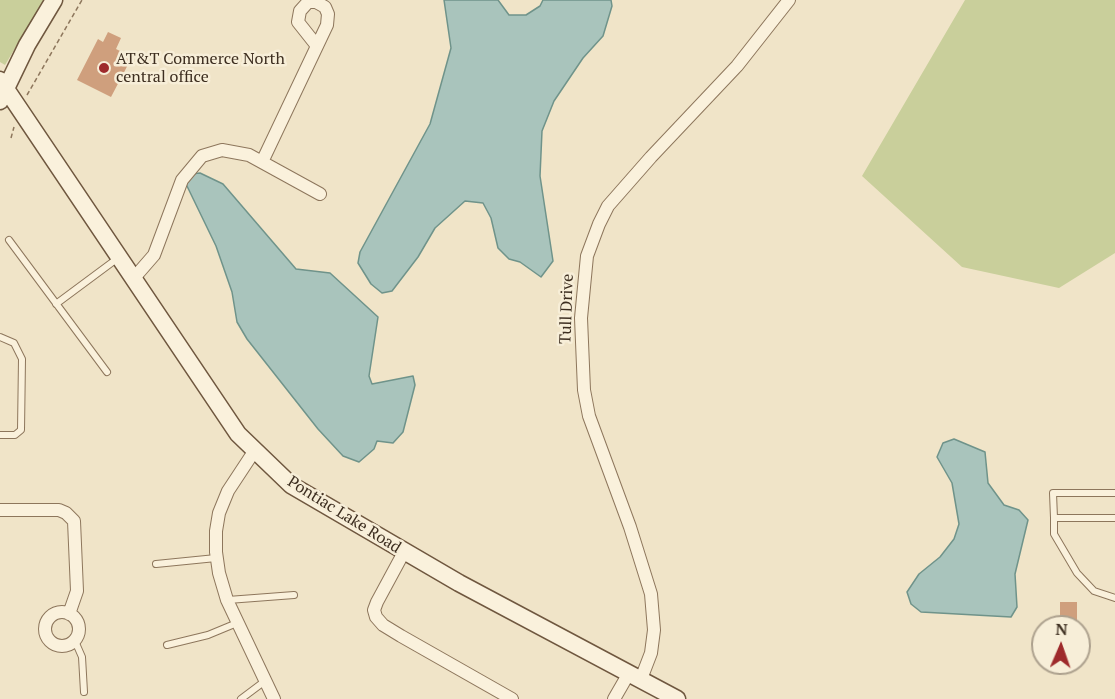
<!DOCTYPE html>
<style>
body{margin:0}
#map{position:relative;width:1115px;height:699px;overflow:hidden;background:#f0e4c8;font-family:"PT Serif",serif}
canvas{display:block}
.north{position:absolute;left:1031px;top:615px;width:60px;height:60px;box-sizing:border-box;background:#f7eed8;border:2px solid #ada18e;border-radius:50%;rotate:2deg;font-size:16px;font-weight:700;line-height:24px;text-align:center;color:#3d2e20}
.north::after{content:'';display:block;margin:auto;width:21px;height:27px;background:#9e2a2b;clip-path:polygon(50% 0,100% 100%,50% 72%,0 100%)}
</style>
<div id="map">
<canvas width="1115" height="699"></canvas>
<div class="north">N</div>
</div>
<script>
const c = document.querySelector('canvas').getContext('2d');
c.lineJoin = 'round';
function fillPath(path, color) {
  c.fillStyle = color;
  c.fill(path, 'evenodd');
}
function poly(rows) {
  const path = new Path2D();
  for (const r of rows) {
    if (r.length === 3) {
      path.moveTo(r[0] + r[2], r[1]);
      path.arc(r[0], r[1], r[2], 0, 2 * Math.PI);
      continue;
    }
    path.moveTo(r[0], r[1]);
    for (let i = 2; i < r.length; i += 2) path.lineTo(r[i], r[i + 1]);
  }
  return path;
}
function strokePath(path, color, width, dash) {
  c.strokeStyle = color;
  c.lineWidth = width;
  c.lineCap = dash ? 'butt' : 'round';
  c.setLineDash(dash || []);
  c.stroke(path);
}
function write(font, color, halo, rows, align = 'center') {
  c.font = font + ' "PT Serif",serif';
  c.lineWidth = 5;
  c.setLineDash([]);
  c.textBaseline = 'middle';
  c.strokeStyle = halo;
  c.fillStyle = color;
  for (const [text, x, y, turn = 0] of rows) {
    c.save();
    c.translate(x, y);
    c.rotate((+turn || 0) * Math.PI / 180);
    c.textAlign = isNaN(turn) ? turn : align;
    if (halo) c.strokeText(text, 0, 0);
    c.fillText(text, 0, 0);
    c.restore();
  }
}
const green = poly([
 [0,0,44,0,5,65,0,62],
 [965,0,1115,0,1115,253,1059,288,962,267,862,176]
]);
const water = poly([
 [444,0,498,0,509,15,526,15,540,6,543,0,611,0,612,6,603,36,583,58,554,101,542,131,540,176,553,261,541,277,520,262,509,259,498,248,491,218,483,203,465,201,435,228,418,257,392,291,382,293,371,284,358,263,360,252,430,124,451,48,444,0],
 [200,173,223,184,296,269,330,273,378,317,369,376,372,384,413,376,415,385,403,432,393,443,377,441,374,449,359,462,343,456,318,429,247,339,237,322,232,292,216,246,186,184,191,174,200,173],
 [954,439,985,452,988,483,1004,505,1019,510,1028,520,1015,574,1017,607,1011,617,921,612,911,604,907,592,919,574,940,557,954,539,959,524,952,483,937,457,943,443,954,439]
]);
const building = poly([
 [108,32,121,38,116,49,132,57,111,97,77,80,98,39,103,42],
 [1060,602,1077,602,1077,627,1060,627]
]);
const path = poly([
 [27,95,82,0],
 [11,138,14,127]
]);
const lane = poly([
 [9,240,107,372],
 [56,304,118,258],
 [0,337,14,343,22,359,21,430,15,435,0,435],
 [1115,493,1053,493,1054,518,1115,518],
 [1054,518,1054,534,1077,573,1094,591,1115,598],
 [156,564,216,558],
 [228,600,294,595],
 [75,641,82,657,84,692],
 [167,645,208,635,237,623],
 [241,699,265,681]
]);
const street = poly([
 [262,162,327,25,328,14,325,7,316,2,308,2,300,11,298,22,317,46],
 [134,278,154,255,182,180,202,156,222,150,249,155,320,194],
 [255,450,228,491,219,513,216,531,216,552,219,573,227,600,274,699],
 [0,510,59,510,66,513,74,521,77,591,69,614],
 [404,552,377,602,374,610,376,617,383,625,401,636,512,699],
 [62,629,17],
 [641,679,651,653,654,630,651,594,630,527,589,416,584,390,581,318,587,256,599,224,608,206,651,157,737,66,789,0],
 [614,699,629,673]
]);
const secondary = poly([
 [0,80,238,434,291,485,459,583,677,699],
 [0,101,27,45,54,0]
]);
const markers = [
 [104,68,6,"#9e2a2b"]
];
const poiNames = [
 ["AT&T Commerce North",116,59],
 ["central office",116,77]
];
const streetNames = [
 ["Tull Drive",567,309,-88],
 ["Pontiac Lake Road",344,515,32]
];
fillPath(green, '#c9cf9b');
fillPath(water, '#a9c4bc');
strokePath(water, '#6f938a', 1.5);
fillPath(building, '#cf9f7d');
strokePath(lane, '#8d765c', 8);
strokePath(street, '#8d765c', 14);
strokePath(secondary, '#6f573f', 19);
strokePath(path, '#8d765c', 1.5, [4.5, 3]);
strokePath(lane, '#faf1dc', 6);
strokePath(street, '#faf1dc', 12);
strokePath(secondary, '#faf1dc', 16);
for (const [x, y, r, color] of markers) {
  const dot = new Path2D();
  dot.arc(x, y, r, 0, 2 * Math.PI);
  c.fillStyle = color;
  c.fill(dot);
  strokePath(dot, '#f7eed8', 2);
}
write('16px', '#3d2e20', '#f7eed8', poiNames, 'left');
write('16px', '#3d2e20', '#f7eed8', streetNames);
</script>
